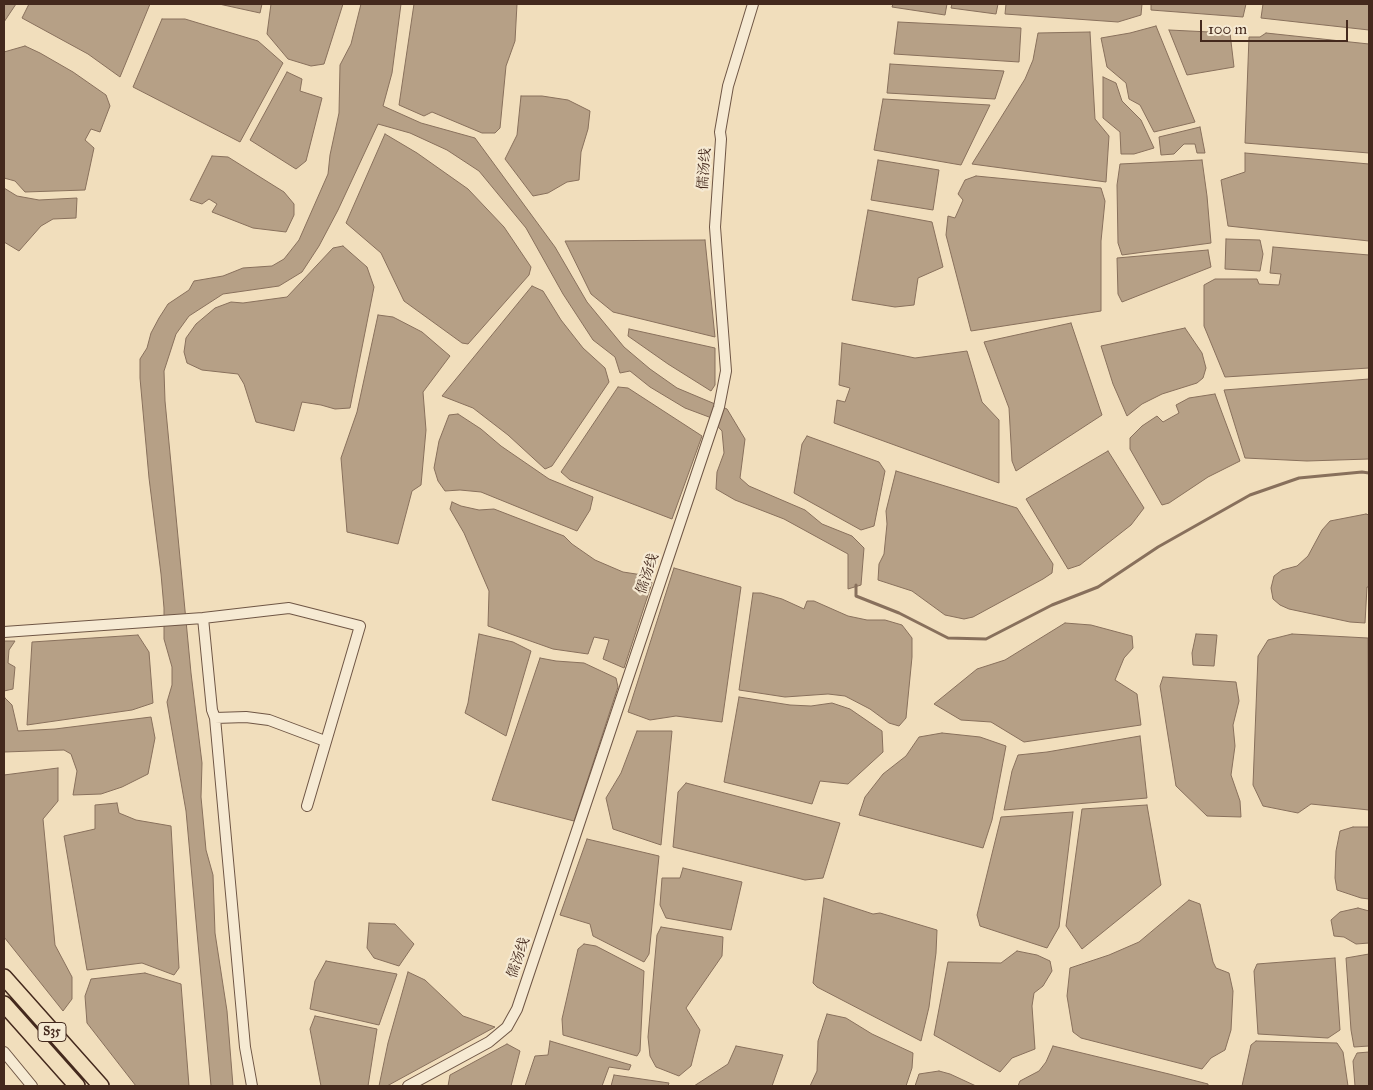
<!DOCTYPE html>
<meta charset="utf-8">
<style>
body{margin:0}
#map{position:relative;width:1373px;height:1090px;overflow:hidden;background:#f1debc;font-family:"IM FELL Great Primer",serif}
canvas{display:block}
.frame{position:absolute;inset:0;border:5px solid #44291d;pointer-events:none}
.scale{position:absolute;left:1200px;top:20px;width:148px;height:22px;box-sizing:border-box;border:2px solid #44291d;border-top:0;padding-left:6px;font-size:15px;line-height:18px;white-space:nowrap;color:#44291d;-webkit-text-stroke:4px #f6ead3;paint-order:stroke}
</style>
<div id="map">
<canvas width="1373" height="1090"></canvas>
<div class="frame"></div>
<div class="scale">100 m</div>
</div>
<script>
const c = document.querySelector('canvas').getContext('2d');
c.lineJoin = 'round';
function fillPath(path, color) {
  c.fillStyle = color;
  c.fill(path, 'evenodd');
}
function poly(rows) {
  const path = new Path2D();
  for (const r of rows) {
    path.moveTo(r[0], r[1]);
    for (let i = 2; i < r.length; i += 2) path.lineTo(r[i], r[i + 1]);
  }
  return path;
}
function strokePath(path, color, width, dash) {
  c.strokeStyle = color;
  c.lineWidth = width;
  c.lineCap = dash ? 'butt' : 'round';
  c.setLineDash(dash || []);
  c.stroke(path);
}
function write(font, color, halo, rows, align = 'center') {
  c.font = font + ' "IM FELL Great Primer","Noto Serif SC",serif';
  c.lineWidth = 4.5;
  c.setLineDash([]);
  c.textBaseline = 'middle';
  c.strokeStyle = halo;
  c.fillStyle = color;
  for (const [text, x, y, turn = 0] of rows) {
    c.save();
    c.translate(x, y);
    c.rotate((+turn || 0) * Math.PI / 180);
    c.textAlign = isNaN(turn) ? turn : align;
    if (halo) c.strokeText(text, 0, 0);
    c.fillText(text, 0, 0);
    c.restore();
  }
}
const water = poly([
 [4,4,16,4,4,22,4,4],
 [29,4,150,4,120,77,88,54,22,18,29,4],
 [219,4,262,4,260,13,219,4],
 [271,4,343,4,324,64,311,66,288,59,267,34,271,4],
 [361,4,401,4,392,73,383,106,421,123,475,138,555,247,587,302,624,347,650,369,677,388,727,409,745,439,740,478,749,486,805,510,822,524,852,536,864,548,861,585,848,589,848,554,784,519,735,500,716,489,717,472,724,453,722,431,709,417,685,408,650,387,630,371,620,373,615,357,593,340,563,294,526,228,479,171,447,150,410,133,378,124,338,210,319,246,302,272,279,286,223,294,189,316,176,334,164,371,165,401,191,673,202,763,201,797,206,850,213,875,215,933,227,1011,233,1086,211,1086,186,811,167,702,172,685,172,667,164,639,164,608,161,574,149,478,140,378,140,359,147,348,151,333,159,318,168,304,189,290,194,281,223,276,243,268,272,266,284,259,299,240,328,174,330,155,339,113,340,65,351,44,361,4],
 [414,4,517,4,515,41,506,66,500,128,495,133,482,133,432,112,424,116,399,105,414,4],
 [893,4,947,4,945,15,892,7,893,4],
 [952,4,998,4,996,14,951,8,952,4],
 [1006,4,1142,4,1141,15,1118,22,1005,14,1006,4],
 [1151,4,1246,4,1243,17,1151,10,1151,4],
 [1263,4,1369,4,1369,30,1261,18,1263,4],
 [162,19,185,19,258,41,283,63,240,142,133,87,162,19],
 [898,22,1021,28,1019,62,894,54,898,22],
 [1156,26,1195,122,1154,132,1140,105,1129,99,1126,83,1107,67,1101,38,1130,33,1156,26],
 [1169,30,1230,33,1234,67,1187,75,1169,30],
 [1090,32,1095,119,1109,136,1106,182,972,164,1025,79,1033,60,1038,33,1090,32],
 [1266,33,1369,44,1369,153,1245,143,1249,37,1260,37,1266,33],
 [25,46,40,53,73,72,106,95,110,106,100,132,91,129,85,140,94,148,85,190,25,192,15,181,4,178,4,52,25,46],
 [890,64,1004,71,995,99,887,93,890,64],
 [287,72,302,79,300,91,322,98,306,161,296,169,250,140,287,72],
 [1103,77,1116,83,1122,101,1141,120,1154,148,1134,154,1121,154,1120,132,1103,118,1103,77],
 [521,96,542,96,568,100,590,111,588,129,581,152,579,180,567,182,548,193,533,196,505,159,517,135,521,96],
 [883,99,990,105,961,165,874,150,883,99],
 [1200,127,1205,153,1197,153,1195,144,1184,144,1174,154,1161,155,1159,137,1200,127],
 [385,134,417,153,468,189,504,227,531,267,529,275,468,344,462,343,404,301,381,253,346,223,385,134],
 [1245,153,1369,164,1369,241,1228,226,1221,180,1245,172,1245,153],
 [212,156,228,157,284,192,294,204,294,215,286,232,253,228,212,212,217,204,209,199,202,204,190,200,212,156],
 [878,160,939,170,933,210,871,200,878,160],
 [1202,160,1207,196,1211,243,1122,255,1118,243,1117,185,1120,164,1202,160],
 [976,176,1101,188,1105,201,1101,241,1101,311,971,331,946,235,948,216,955,218,963,200,958,194,965,180,976,176],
 [4,188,17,196,39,200,77,198,76,218,53,219,41,226,19,251,4,242,4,188],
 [868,210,932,222,943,267,918,278,914,305,895,307,852,300,868,210],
 [1226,239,1260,240,1263,254,1260,271,1225,269,1226,239],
 [705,240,715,337,613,312,591,294,565,241,705,240],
 [343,246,367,267,374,287,350,408,335,409,321,405,302,402,294,431,256,422,244,384,238,374,202,370,187,363,184,352,186,338,196,324,215,308,231,302,243,303,287,297,333,248,343,246],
 [1273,247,1369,255,1369,368,1225,377,1204,326,1204,285,1215,279,1257,279,1259,284,1279,285,1281,274,1270,273,1273,247],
 [1208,250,1211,267,1122,302,1118,294,1117,258,1208,250],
 [532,286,543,291,561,320,583,348,605,368,609,382,552,466,545,469,508,435,473,408,442,396,532,286],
 [378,315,393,317,422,332,450,356,423,392,426,430,421,485,412,491,398,544,347,532,341,458,357,412,378,315],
 [1071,323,1102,415,1016,471,1012,461,1009,408,984,342,1071,323],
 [1185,328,1202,353,1206,368,1203,378,1197,383,1162,394,1142,404,1127,416,1113,384,1101,346,1185,328],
 [629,329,715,348,715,385,711,391,668,364,628,336,629,329],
 [842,343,915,358,967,351,982,402,999,420,999,483,834,423,837,400,845,402,850,388,839,385,842,343],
 [1369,379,1369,459,1307,461,1245,458,1224,390,1369,379],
 [618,387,628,388,702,436,672,519,570,480,561,472,618,387],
 [1215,394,1240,461,1208,477,1169,503,1162,505,1130,449,1130,438,1142,426,1157,416,1163,422,1179,413,1176,405,1189,398,1215,394],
 [458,414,481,429,501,446,549,479,593,497,590,510,577,531,481,492,460,490,445,491,438,481,434,468,439,441,449,415,458,414],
 [807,436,879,462,885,471,874,526,861,530,794,493,802,444,807,436],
 [1108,451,1144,508,1131,525,1080,565,1068,569,1026,499,1108,451],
 [896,471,1017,508,1053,564,1052,573,1043,579,973,617,964,619,945,615,912,591,878,580,879,564,884,554,887,524,886,511,896,471],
 [452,502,461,506,479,510,494,509,564,536,572,544,595,560,623,572,649,576,652,583,624,668,603,659,609,640,594,637,588,654,553,649,488,626,489,591,464,533,450,509,452,502],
 [1366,514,1369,515,1369,587,1367,587,1365,623,1350,622,1289,609,1280,605,1273,599,1271,588,1274,576,1282,570,1297,566,1308,556,1322,530,1330,521,1366,514],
 [674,568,741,587,722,722,676,716,650,720,628,712,674,568],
 [753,593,761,593,782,599,804,609,807,601,814,601,848,616,867,620,885,620,902,625,912,638,912,657,906,718,899,726,889,723,870,709,845,696,828,694,785,697,739,690,753,593],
 [1065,623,1091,625,1132,636,1133,648,1124,658,1115,680,1137,694,1141,725,1024,742,991,722,961,720,934,704,977,669,1005,660,1065,623],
 [479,634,513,642,531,651,506,736,465,713,468,703,479,634],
 [1196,634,1217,635,1214,666,1193,665,1192,653,1196,634],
 [1292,634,1368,638,1369,810,1311,804,1298,813,1263,806,1253,785,1258,656,1268,640,1292,634],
 [138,635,149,652,153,703,132,710,27,725,32,642,138,635],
 [4,641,15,641,9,650,8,663,15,667,13,689,4,691,4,641],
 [540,658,556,661,584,663,616,678,618,687,574,821,492,800,540,658],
 [1163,677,1236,682,1239,701,1233,725,1235,746,1231,775,1240,801,1241,817,1207,816,1176,786,1160,686,1163,677],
 [739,697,790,705,811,706,832,703,850,709,882,731,883,752,848,784,820,781,812,804,724,782,739,697],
 [5,698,12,705,18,731,55,729,151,717,155,738,148,774,122,787,101,794,73,795,77,771,71,754,64,750,4,752,4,699,5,698],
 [637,731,672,731,661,845,613,829,606,798,621,773,637,731],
 [942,733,980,737,1006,746,992,820,983,848,859,815,865,797,883,774,906,756,919,737,942,733],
 [1140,736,1147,798,1004,810,1012,771,1018,755,1047,752,1140,736],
 [58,768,58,801,43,819,55,945,72,977,72,999,63,1011,4,937,4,775,58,768],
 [686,783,840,823,823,878,805,880,673,847,678,792,686,783],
 [117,803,119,813,136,820,171,826,179,968,174,975,142,963,87,970,64,836,95,829,95,805,117,803],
 [1147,805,1161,885,1082,949,1066,926,1082,809,1147,805],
 [1073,812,1059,927,1047,948,980,926,977,915,1001,817,1073,812],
 [1353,827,1369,827,1369,899,1361,898,1337,890,1335,878,1336,851,1340,831,1353,827],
 [587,839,659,856,649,954,644,962,593,936,590,924,560,915,587,839],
 [683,868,742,882,731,930,666,918,660,905,662,878,680,878,683,868],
 [824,898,873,914,880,913,937,930,936,953,929,1007,921,1041,817,987,813,983,824,898],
 [1189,900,1200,904,1213,962,1216,968,1229,973,1233,991,1231,1030,1225,1050,1211,1058,1202,1069,1081,1038,1073,1032,1067,996,1070,968,1109,955,1139,942,1189,900],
 [1358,908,1369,911,1369,943,1356,944,1344,937,1334,936,1331,920,1340,912,1358,908],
 [369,923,395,924,414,944,399,966,374,958,367,948,369,923],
 [661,927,723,937,722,956,686,1008,700,1030,691,1066,679,1076,656,1067,650,1056,648,1037,653,980,657,935,661,927],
 [584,944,596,946,644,971,640,1051,637,1056,563,1035,562,1019,578,949,584,944],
 [1017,951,1037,955,1050,961,1052,971,1043,986,1034,993,1032,1006,1035,1049,1012,1058,1000,1072,934,1035,948,962,1001,963,1017,951],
 [1369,954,1369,1046,1354,1047,1351,1030,1346,958,1369,954],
 [1335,958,1340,1030,1328,1038,1258,1034,1254,971,1257,964,1335,958],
 [326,961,397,974,379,1025,310,1009,315,981,326,961],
 [408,972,425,980,463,1016,495,1027,387,1086,379,1086,388,1043,408,972],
 [145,973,181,984,189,1086,136,1086,87,1023,85,996,91,979,145,973],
 [827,1014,846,1018,872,1034,913,1053,912,1068,906,1086,810,1086,817,1071,818,1041,827,1014],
 [315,1016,377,1029,368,1086,321,1086,310,1029,315,1016],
 [550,1041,631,1065,629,1070,609,1067,602,1086,525,1086,535,1056,548,1055,550,1041],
 [1256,1041,1337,1043,1343,1052,1348,1086,1242,1086,1251,1045,1256,1041],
 [507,1044,520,1051,511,1086,448,1086,450,1075,507,1044],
 [736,1046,783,1055,772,1086,694,1086,728,1064,736,1046],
 [1053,1046,1169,1074,1208,1084,1208,1086,1018,1086,1020,1081,1039,1071,1046,1062,1053,1046],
 [1369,1052,1369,1086,1355,1086,1353,1061,1357,1053,1369,1052],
 [939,1071,950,1074,976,1086,915,1086,919,1074,939,1071],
 [614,1075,669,1083,668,1086,611,1086,614,1075]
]);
const stream = poly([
 [856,585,856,596,899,613,948,638,986,639,1052,605,1098,587,1158,547,1250,495,1299,478,1362,472,1369,473]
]);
const minor = poly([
 [203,618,212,710,215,718,245,1047,252,1086],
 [4,632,203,618,289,608,360,626,307,806],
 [215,718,246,717,269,720,325,741],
 [4,1052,32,1086],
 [408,1086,489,1042,507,1027,517,1009,719,407,726,371,715,227,721,139,720,132,728,86,753,4]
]);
const highway = poly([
 [4,977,101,1086],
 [4,1004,77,1086]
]);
const shields = [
 [52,1032,28]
];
const shieldNames = [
 ["S35",52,1032]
];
const streetNames = [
 ["儒汤线",705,169,-86],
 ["儒汤线",648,574,-71],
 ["儒汤线",519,958,-71]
];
fillPath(water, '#b6a086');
strokePath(water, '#88705c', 1);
strokePath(stream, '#88705c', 3);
strokePath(minor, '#6f5645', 12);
strokePath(highway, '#44291d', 18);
strokePath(minor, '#f6ead3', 10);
strokePath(highway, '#f1debc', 15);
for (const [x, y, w] of shields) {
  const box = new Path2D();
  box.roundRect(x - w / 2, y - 9.5, w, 19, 4);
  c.fillStyle = '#f6ead3';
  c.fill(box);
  strokePath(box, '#44291d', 1);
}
write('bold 12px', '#44291d', null, shieldNames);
write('14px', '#44291d', '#f6ead3', streetNames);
</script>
